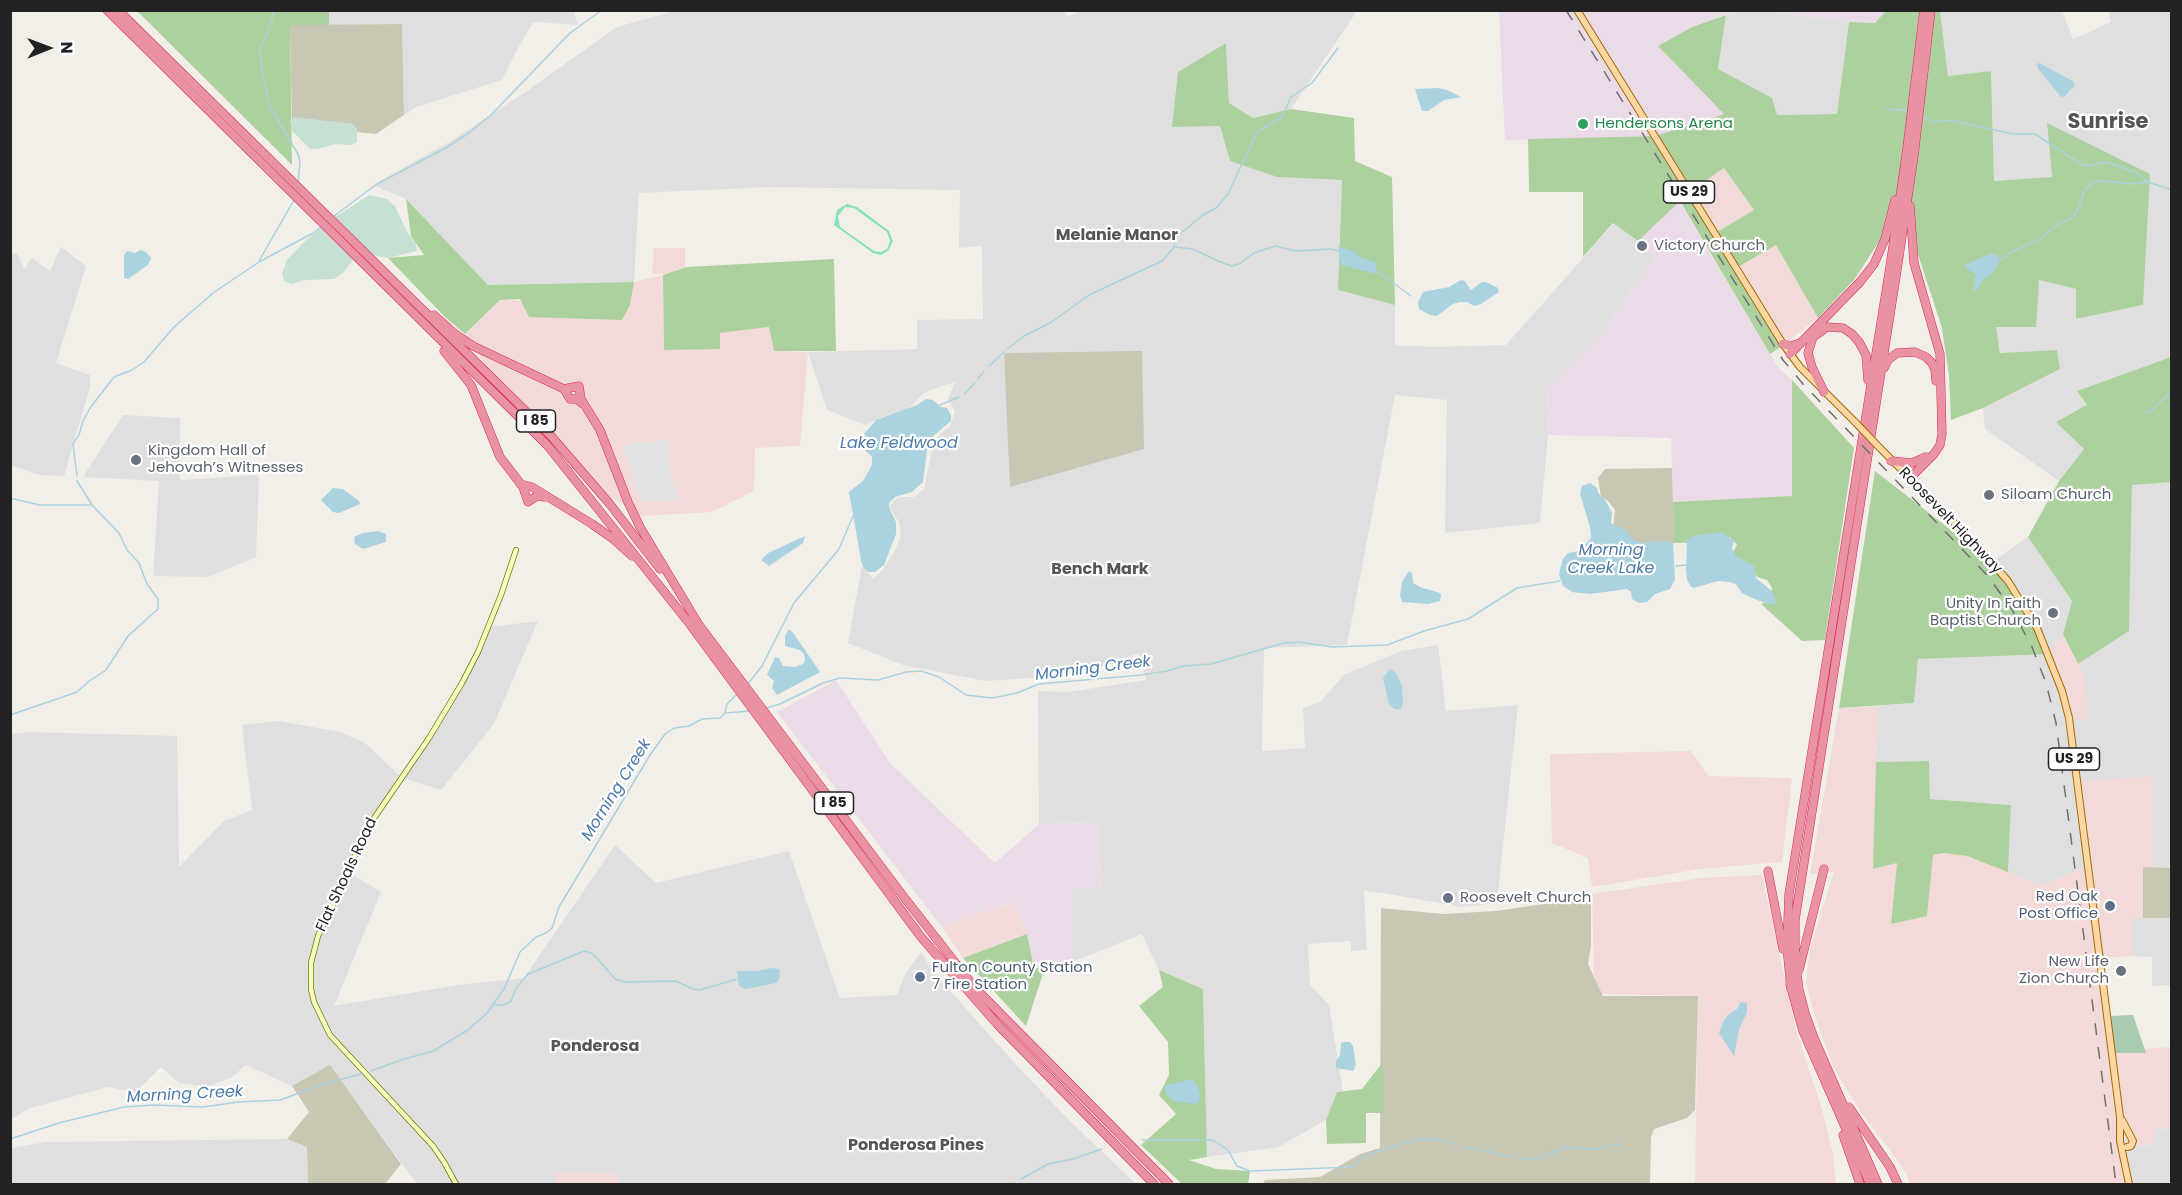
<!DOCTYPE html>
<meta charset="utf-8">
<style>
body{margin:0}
#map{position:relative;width:2182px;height:1195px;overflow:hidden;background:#f2efe9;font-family:Poppins,sans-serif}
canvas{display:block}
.frame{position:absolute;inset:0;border:12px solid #222;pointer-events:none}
.north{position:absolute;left:18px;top:18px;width:60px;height:60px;-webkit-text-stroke:4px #fff;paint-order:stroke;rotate:89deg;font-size:16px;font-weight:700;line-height:24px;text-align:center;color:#222}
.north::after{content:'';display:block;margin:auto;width:21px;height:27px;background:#222;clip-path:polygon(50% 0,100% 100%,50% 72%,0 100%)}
</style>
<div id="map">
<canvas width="2182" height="1195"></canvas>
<div class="frame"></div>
<div class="north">N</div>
</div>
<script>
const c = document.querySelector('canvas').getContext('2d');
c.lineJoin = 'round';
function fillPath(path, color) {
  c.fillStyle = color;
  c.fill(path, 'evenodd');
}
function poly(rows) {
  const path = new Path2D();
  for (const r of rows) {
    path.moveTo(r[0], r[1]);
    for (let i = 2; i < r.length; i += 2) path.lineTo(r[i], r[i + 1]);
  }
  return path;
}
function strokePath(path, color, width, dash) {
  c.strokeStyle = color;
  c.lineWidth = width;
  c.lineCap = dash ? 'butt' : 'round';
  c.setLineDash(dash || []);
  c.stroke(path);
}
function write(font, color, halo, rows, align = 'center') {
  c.font = font + ' Poppins,sans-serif';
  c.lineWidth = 4.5;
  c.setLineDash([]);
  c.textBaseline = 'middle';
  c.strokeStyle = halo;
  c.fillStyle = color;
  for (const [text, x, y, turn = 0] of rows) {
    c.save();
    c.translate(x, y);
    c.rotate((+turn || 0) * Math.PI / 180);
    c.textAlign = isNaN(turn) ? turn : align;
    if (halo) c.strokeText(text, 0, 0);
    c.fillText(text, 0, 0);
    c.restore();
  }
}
const residential = poly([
 [1063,10,1068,16,1085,10,1357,11,1291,109,1253,118,1229,103,1226,43,1172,127,1220,126,1230,161,1277,177,1342,180,1338,290,1395,305,1395,345,1435,347,1506,345,1614,223,1656,255,1600,335,1546,388,1548,435,1540,523,1445,533,1447,400,1395,395,1347,645,1264,648,1262,751,1305,748,1303,708,1320,702,1344,675,1401,651,1438,645,1446,711,1518,705,1497,903,1461,907,1383,893,1364,891,1367,950,1351,951,1351,941,1308,944,1310,985,1329,1005,1343,1091,1337,1092,1326,1120,1278,1147,1207,1157,1203,989,1159,970,1142,934,1072,962,1072,888,1102,888,1097,823,1039,824,1038,691,1068,692,1146,680,1139,653,1111,664,1067,676,985,681,903,665,848,643,862,566,873,579,883,569,894,553,901,536,899,522,889,507,898,497,914,497,924,489,933,445,939,435,950,426,955,412,948,399,955,382,925,392,906,411,887,415,866,425,827,410,808,352,917,349,917,320,983,319,982,246,959,248,960,190,770,187,639,193,634,282,488,285,406,199,373,185,449,142,524,93,617,27,674,11],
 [329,11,574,11,578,25,533,22,512,59,502,80,416,107,404,115,402,24,329,25],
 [1744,11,1766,11,1849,22,1837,114,1776,115,1718,69,1726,15],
 [1940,11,2062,11,2073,39,2111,22,2108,11,2171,11,2171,357,2077,391,2087,405,2084,449,2059,481,1985,429,1983,408,2060,369,2057,350,2001,353,1995,327,2038,280,2076,289,2076,319,2143,305,2047,124,2052,178,1994,181,1991,71,1948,76],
 [61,247,86,266,56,363,90,375,90,387,64,476,39,475,11,465,11,254,17,253,24,269,32,258,50,271],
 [123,415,180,418,180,480,259,475,256,557,208,577,153,576,159,481,83,477],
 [2171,482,2171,868,2153,868,2153,777,2089,865,2045,885,2023,879,2008,872,2011,805,1930,799,1929,761,1876,762,1878,706,1913,703,1918,659,1992,562,2028,537,2072,601,2063,634,2049,654,2084,676,2078,664,2129,631,2132,484],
 [538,621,494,724,441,790,400,777,373,816,345,870,381,892,334,1006,458,985,524,978,615,845,656,883,789,851,840,998,897,995,905,974,921,952,936,975,1018,1067,1068,1119,1136,1184,619,1184,619,1174,556,1172,555,1184,417,1184,330,1066,292,1086,246,1065,231,1078,208,1086,179,1083,161,1067,136,1092,108,1087,30,1108,11,1119,10,734,30,732,177,736,179,867,224,821,252,810,242,725,279,721,340,732,365,743,400,776,447,708,489,627],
 [2132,918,2171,918,2171,985,2152,986,2152,957,2132,956],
 [2171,1128,2171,1184,2131,1184,2125,1146,2154,1145,2154,1129],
 [287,1139,307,1147,308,1184,11,1184,11,1148,46,1142]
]);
const commercial = poly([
 [1724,168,1754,210,1716,233,1689,190],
 [1776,245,1818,318,1785,344,1737,267],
 [654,248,685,248,685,302,720,349,720,333,770,327,774,351,808,352,800,446,755,448,754,491,712,512,641,516,610,496,485,365,465,335,500,300,630,305,634,282,663,275,664,349,666,274,652,274],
 [2063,634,2084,676,2089,719,2068,720,2049,654],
 [1878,706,1873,869,1897,863,1891,924,1927,915,1932,855,1944,853,1967,856,1998,867,2023,879,2045,885,2088,865,2078,781,2153,777,2153,868,2143,868,2143,918,2132,919,2132,956,2100,958,2110,1016,2145,1052,2144,1049,2171,1047,2171,1128,2154,1129,2154,1145,2125,1146,2131,1184,1910,1184,1907,1175,1891,1151,1861,1113,1835,1070,1817,1023,1806,984,1810,948,1834,872,1810,874,1839,708],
 [1691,751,1708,776,1792,778,1782,862,1700,869,1592,887,1588,858,1552,843,1550,754],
 [1762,875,1796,1030,1822,1109,1833,1154,1836,1184,1695,1184,1698,996,1602,994,1594,976,1592,894,1701,878],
 [1014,902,1027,934,963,958,941,926],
 [555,1172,619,1174,619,1184,555,1184]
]);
const industrial = poly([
 [1499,11,1886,11,1875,23,1849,22,1766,11,1744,11,1724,15,1692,27,1659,46,1725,114,1655,136,1505,140],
 [1679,201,1770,354,1780,369,1792,380,1793,497,1673,502,1671,438,1548,435,1546,388,1600,335,1656,255,1638,241],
 [836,680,890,763,995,863,1039,824,1097,823,1102,889,1072,888,1072,962,1034,968,1027,934,1013,902,941,926,777,712]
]);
const construction = poly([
 [402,24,404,115,376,134,292,125,290,25],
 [1142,351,1144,449,1010,487,1004,353],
 [1672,468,1674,543,1657,546,1632,545,1613,530,1615,510,1608,501,1601,497,1598,478,1605,469],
 [2143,867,2171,868,2171,918,2143,918],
 [1591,897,1591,945,1588,964,1603,996,1698,996,1695,1110,1687,1118,1654,1129,1651,1137,1650,1184,1263,1184,1265,1180,1320,1177,1360,1154,1380,1148,1381,908,1443,914,1496,911],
 [330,1065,401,1164,385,1184,308,1184,307,1147,287,1139,309,1112,292,1086]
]);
const forest = poly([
 [137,11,329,11,329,25,290,25,292,165],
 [1886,11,1940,11,1948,76,1991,71,1994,181,2052,177,2047,123,2150,174,2143,305,2076,319,2076,289,2039,280,2036,327,1996,327,2000,353,2057,350,2060,369,1983,408,1951,420,1949,376,1942,328,1910,230,1906,195,1884,234,1854,280,1818,318,1776,245,1738,267,1785,344,1770,354,1680,201,1638,241,1613,223,1583,257,1583,192,1529,192,1528,139,1655,136,1724,114,1658,46,1692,27,1726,15,1718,69,1772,98,1777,115,1837,114,1849,22,1875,23],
 [1724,168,1754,210,1717,232,1690,191],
 [1226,43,1229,103,1253,118,1291,109,1354,118,1355,161,1392,177,1395,305,1338,290,1342,180,1277,177,1230,161,1220,126,1172,127,1178,72],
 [406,199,488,285,634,282,630,305,622,320,529,317,520,299,500,300,465,334,445,317,388,258,424,255,411,236],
 [834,259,836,351,774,351,769,327,720,333,720,349,664,350,663,275,687,267],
 [2171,357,2171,482,2132,485,2129,631,2078,664,2063,634,2072,601,2028,537,2059,481,2084,449,2056,422,2087,405,2077,391],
 [1792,380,1854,448,1825,640,1802,641,1761,604,1770,601,1772,588,1767,580,1757,577,1752,569,1732,554,1737,545,1730,537,1708,542,1674,543,1673,502,1792,496],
 [1875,471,1992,562,2009,583,2049,654,1918,659,1914,703,1839,708],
 [1929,761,1930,799,2011,805,2008,872,1967,856,1944,853,1933,855,1927,916,1891,924,1897,863,1873,869,1876,762],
 [1027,934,1034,968,1045,967,1026,1026,963,958],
 [1159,970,1203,989,1207,1157,1189,1160,1216,1169,1250,1171,1248,1184,1182,1184,1141,1145,1176,1114,1159,1095,1169,1075,1168,1042,1139,1006,1163,987],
 [1383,1062,1384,1113,1366,1113,1366,1143,1327,1144,1326,1120,1337,1092,1362,1089]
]);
const wetland = poly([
 [295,117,353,124,357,129,357,142,352,145,335,144,318,149,310,149,292,131,290,120],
 [369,195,387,199,395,206,407,232,416,244,417,251,388,258,364,253,354,258,343,273,334,279,305,280,291,284,284,281,282,274,287,260,306,240,332,219]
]);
const cemetery = poly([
 [2133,1015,2146,1053,2114,1053,2110,1016]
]);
const pitch = poly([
 [847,204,857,207,889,231,893,241,888,251,881,255,873,253,834,225,837,210],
 [845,207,854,208,887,232,890,241,887,249,881,252,874,251,840,227,838,216]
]);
const parking = poly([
 [669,439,670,472,679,501,645,502,640,499,624,448,631,442,660,442]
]);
const water = poly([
 [2039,63,2073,81,2075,85,2065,96,2061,97,2038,69,2037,64],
 [1438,88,1447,90,1461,97,1444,100,1428,111,1422,111,1415,89],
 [1338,246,1355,252,1359,257,1375,262,1377,274,1341,265],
 [141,250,147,253,151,258,148,265,128,279,124,278,124,255,127,251,135,253],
 [1990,254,1997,255,1999,258,1998,266,1993,273,1985,278,1977,290,1973,290,1976,275,1966,268,1965,265],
 [1461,280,1465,281,1471,290,1482,282,1486,282,1498,288,1499,292,1481,304,1474,306,1467,302,1460,302,1453,304,1437,316,1430,315,1419,309,1418,302,1423,292,1449,287],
 [926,399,933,400,941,407,947,408,951,415,951,421,932,437,927,450,923,482,912,492,895,497,889,503,889,508,896,522,896,534,884,565,875,572,868,572,863,567,861,560,849,492,863,481,872,465,872,457,865,450,869,441,864,434,876,420,917,405],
 [1590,483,1597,488,1598,493,1606,501,1612,513,1611,523,1625,530,1635,541,1642,543,1664,541,1673,543,1675,580,1670,589,1655,594,1647,602,1639,603,1632,599,1631,592,1627,589,1590,594,1572,592,1563,586,1559,574,1563,559,1568,553,1579,551,1591,538,1590,527,1580,494,1582,486],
 [333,488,343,489,359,501,360,504,339,513,333,512,321,500],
 [378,531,386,534,386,542,363,549,355,544,354,537,363,533],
 [1722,532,1734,541,1732,548,1735,555,1754,566,1756,578,1773,592,1776,601,1775,604,1768,604,1752,598,1742,593,1736,584,1729,582,1718,581,1694,588,1691,587,1687,580,1686,569,1687,541,1693,536],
 [805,536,803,543,769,566,761,560,768,553],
 [1409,571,1412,573,1413,583,1420,587,1440,593,1441,595,1440,601,1428,604,1402,602,1400,595,1402,582],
 [789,629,794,634,820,672,777,695,772,688,774,681,767,675,775,657,779,658,783,666,795,667,803,664,805,660,804,654,800,650,785,646,785,636],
 [1390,669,1396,673,1402,686,1403,702,1402,707,1398,710,1393,708,1389,704,1383,678],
 [772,968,780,969,779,979,776,983,746,989,739,986,737,971,757,971],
 [1741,1002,1747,1003,1747,1013,1739,1029,1734,1056,1719,1033,1723,1022,1728,1015,1737,1009],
 [1344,1042,1350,1042,1353,1046,1356,1065,1353,1071,1336,1068,1336,1061,1340,1055,1341,1043],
 [1192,1079,1197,1084,1200,1095,1199,1102,1196,1104,1174,1101,1166,1094,1164,1087,1167,1085]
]);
const stream = poly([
 [274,10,271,23,260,50,262,73,270,107,298,154,300,162,298,184],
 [1886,109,1910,111],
 [1922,117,1934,122,1949,120,2013,134,2035,134,2081,164,2089,166,2106,162,2113,164,2137,173,2148,182,2172,190],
 [334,216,377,184,444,149,469,133,492,114,570,33,602,10],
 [1175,247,1193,249,1218,261,1232,266,1239,264,1254,253,1275,246,1296,251,1331,249,1338,251],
 [259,261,294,200],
 [1999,261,2011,252,2037,241,2057,225,2073,217,2079,208,2084,191,2092,183,2102,181,2134,184,2147,182],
 [1377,271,1411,296],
 [1007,349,1024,336,1050,323,1089,295,1162,261,1174,247,1175,238,1203,215,1216,208,1228,194,1257,132,1282,117,1291,97,1312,83,1338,48],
 [989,366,1004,352],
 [978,379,984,371],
 [964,394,975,383],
 [940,405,959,397],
 [2146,413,2152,410,2172,391],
 [77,476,73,444,79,435,83,421,90,408,114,377,132,370,144,362,174,327,213,293,259,262,313,233,321,227],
 [10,498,39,505,91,505],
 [1676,566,1686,565],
 [747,685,762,666,794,603,839,549,853,516],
 [767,708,780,704,823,683,840,678,878,680,906,672,921,671,939,677,966,695,992,698,1017,693,1039,684,1141,675,1167,671,1183,666,1211,664,1284,643,1299,642,1332,647,1387,645,1424,631,1468,619,1517,588,1560,581],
 [725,712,727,704,737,694],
 [10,715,77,692,88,682,106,670,128,636,158,609,158,599,147,584,139,563,127,550,119,533,92,505,77,481],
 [495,1005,504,1005,511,1001,516,988,528,974,584,951,591,953,597,958,615,979,625,982,676,981,693,989,700,990,737,979],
 [371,1071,401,1060,433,1051,468,1030,487,1013,504,989,520,952,536,937,546,933,552,928,559,907,650,755,665,734,674,728,689,726,702,719,720,718,725,713,750,711],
 [10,1139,59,1123,124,1107,154,1105,203,1107,238,1102,280,1100,327,1083,361,1074],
 [1142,1140,1213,1140,1228,1150,1237,1166,1250,1171,1353,1167,1366,1155,1415,1140,1434,1139,1456,1144],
 [1460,1146,1511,1156],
 [1518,1157,1526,1159,1534,1159,1565,1148,1597,1149,1619,1144],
 [1021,1179,1048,1164,1073,1159,1102,1149],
 [1013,1184,1015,1183]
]);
const secondary = poly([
 [456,1184,444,1162,433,1146,330,1035,314,1002,311,989,311,963,318,936,368,827,429,738,462,683,478,652,501,595,516,550]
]);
const primary = poly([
 [1577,10,1783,344,1800,367,1856,423],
 [1877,445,1976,545,2008,581,2037,628,2062,691,2069,718,2120,1117,2120,1141,2129,1184],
 [2122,1120,2133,1141,2131,1146,2127,1147]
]);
const motorway = poly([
 [107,10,547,445,689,623,921,937,998,1025,1154,1184],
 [118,10,551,436,609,503,660,569],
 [434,315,455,334,473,346,564,389,570,399,577,399,583,404],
 [1783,344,1791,346,1800,343],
 [444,351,471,385,500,457,523,487,528,502,537,496,545,497],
 [1790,354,1860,282,1874,264,1885,239,1895,200],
 [1884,368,1888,360,1897,353,1915,352,1926,357,1932,363,1935,370,1936,381],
 [564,389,579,386,581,399,600,430,628,502,640,527,699,625,903,896,975,988,1169,1184],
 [1824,392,1812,367,1808,353,1813,337,1827,327,1843,328,1852,334,1859,342,1866,355,1868,380],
 [1891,461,1912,463,1926,457],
 [1909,479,1934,454,1940,445,1942,434,1940,354,1914,263,1910,206],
 [520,484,532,487,592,524,612,538,632,556],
 [1768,871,1783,949],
 [1799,970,1824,869],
 [1790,984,1803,1031,1870,1184],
 [1791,989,1787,947,1789,894,1890,267,1907,149,1924,10],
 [1849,1107,1890,1167,1898,1184],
 [1843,1135,1860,1184],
 [1878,1184,1814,1038,1805,1013,1799,990,1795,959,1795,920,1897,270,1914,155,1931,10]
]);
const rail = poly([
 [1566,10,1783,360,1803,384,1987,575,2011,608,2032,647,2046,683,2056,723,2116,1184]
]);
const primaryBridge = poly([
 [1856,423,1877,445]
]);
const markers = [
 [1583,124,6,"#2e9e5b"],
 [1642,246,6,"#6b7280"],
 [136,460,6,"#6b7280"],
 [1989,495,6,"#6b7280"],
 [2053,613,6,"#6b7280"],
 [1448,898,6,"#6b7280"],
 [2110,906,6,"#5c6f8a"],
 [2121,971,6,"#6b7280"],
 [920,977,6,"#5c6f8a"]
];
const shields = [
 [1689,192,51],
 [536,421,39],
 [2074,759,51],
 [834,803,39]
];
const shieldNames = [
 ["US 29",1689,192],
 ["I 85",536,421],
 ["US 29",2074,759],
 ["I 85",834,803]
];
const leisureNames = [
 ["Hendersons Arena",1595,124]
];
const worshipNames = [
 ["Victory Church",1654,246],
 ["Kingdom Hall of",148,451],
 ["Jehovah’s Witnesses",148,468],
 ["Siloam Church",2001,495],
 ["Unity In Faith",2041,604,"right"],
 ["Baptist Church",2041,621,"right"],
 ["Roosevelt Church",1460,898],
 ["New Life",2109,962,"right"],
 ["Zion Church",2109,979,"right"]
];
const streetNames = [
 ["Roosevelt Highway",1950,521,46],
 ["Flat Shoals Road",347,875,-65]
];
const serviceNames = [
 ["Red Oak",2098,897],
 ["Post Office",2098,914],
 ["Fulton County Station",932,968,"left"],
 ["7 Fire Station",932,985,"left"]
];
const neighbourhoodNames = [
 ["Melanie Manor",1117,236],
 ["Bench Mark",1100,570],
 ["Ponderosa",595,1047],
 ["Ponderosa Pines",916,1146]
];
const waterNames = [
 ["Lake Feldwood",899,444],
 ["Morning",1611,551],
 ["Creek Lake",1611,569],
 ["Morning Creek",1093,669,-7],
 ["Morning Creek",617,790,-58],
 ["Morning Creek",185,1095,-3]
];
const districtNames = [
 ["Sunrise",2108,123]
];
fillPath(residential, '#e0dfdf');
fillPath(commercial, '#f2dad9');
fillPath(industrial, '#ebdbe8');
fillPath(construction, '#c7c7b4');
fillPath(forest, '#add19e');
fillPath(wetland, '#c6e0d4');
fillPath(cemetery, '#aacbaf');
fillPath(pitch, '#88e0be');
fillPath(parking, '#e2e2e2');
fillPath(water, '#aad3df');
strokePath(stream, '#aad3df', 1.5);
strokePath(secondary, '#707d05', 6);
strokePath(primary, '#a06b00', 8);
strokePath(motorway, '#dc2a67', 9);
strokePath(secondary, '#f7fabf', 4.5);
strokePath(primary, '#fcd6a4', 6);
strokePath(motorway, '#e892a2', 8);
strokePath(rail, '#707070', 1.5, [12, 12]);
strokePath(primaryBridge, '#a06b00', 8, []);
strokePath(primaryBridge, '#fcd6a4', 6);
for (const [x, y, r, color] of markers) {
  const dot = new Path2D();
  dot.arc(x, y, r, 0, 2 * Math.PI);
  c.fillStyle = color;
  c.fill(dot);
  strokePath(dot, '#fff', 2);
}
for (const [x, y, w] of shields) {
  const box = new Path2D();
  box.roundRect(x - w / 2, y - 11, w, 22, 4.5);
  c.fillStyle = '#fff';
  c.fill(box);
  strokePath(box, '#222', 1.5);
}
write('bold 14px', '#222', null, shieldNames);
write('15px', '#27864d', '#fff', leisureNames, 'left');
write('15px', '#5b616d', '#fff', worshipNames, 'left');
write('15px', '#222', '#fff', streetNames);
write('15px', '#4e5e75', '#fff', serviceNames, 'right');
write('bold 16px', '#555', '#fff', neighbourhoodNames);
write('italic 16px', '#4a7aab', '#fff', waterNames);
write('bold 21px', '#555', '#fff', districtNames);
</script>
